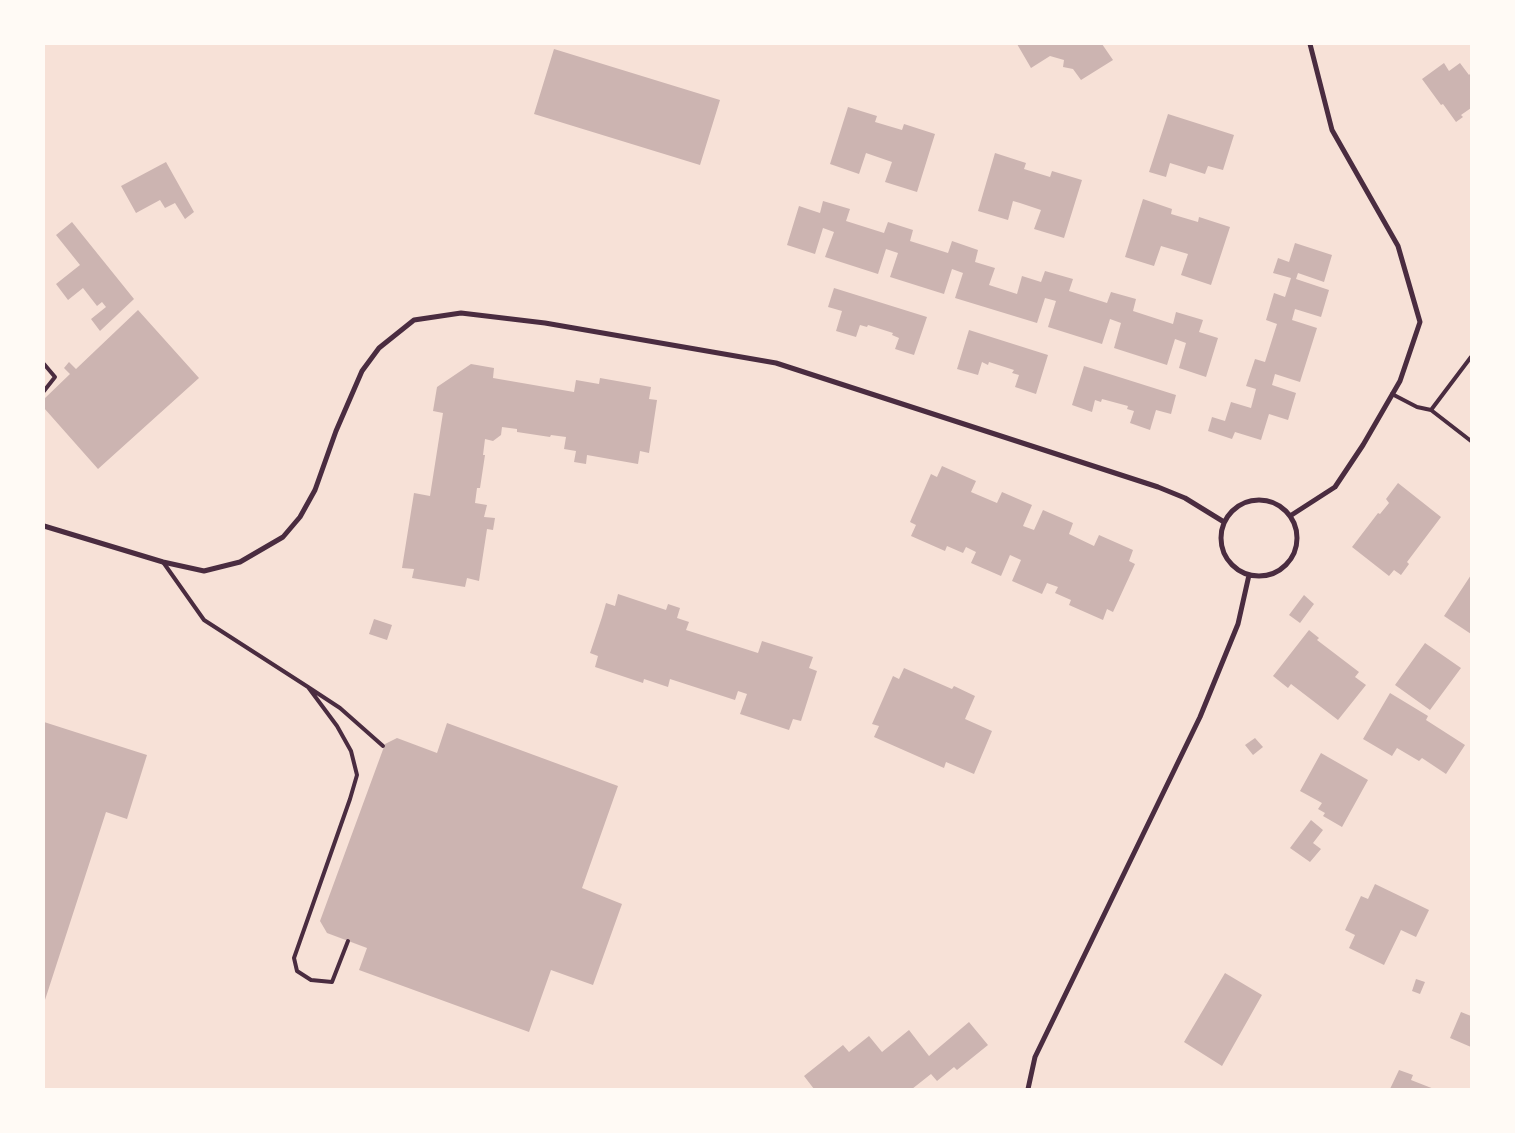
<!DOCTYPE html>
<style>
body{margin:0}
#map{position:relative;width:1515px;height:1133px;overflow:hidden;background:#f7e1d7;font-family:"Alegreya Sans",sans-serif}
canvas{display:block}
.frame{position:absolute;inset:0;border:45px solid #fffaf5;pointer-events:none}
</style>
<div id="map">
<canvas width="1515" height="1133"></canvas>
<div class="frame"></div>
</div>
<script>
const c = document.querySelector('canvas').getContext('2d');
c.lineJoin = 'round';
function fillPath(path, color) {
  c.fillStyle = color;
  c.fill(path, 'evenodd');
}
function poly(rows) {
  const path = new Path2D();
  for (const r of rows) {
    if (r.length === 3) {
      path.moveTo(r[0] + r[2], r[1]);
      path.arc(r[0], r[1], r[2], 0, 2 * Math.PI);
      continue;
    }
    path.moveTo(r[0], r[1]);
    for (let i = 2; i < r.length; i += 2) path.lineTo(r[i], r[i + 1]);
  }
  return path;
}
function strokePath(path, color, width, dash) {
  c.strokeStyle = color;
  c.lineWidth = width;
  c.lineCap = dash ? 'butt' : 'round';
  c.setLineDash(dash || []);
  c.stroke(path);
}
const building = poly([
 [1017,44,1102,44,1113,60,1081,80,1073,69,1063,67,1064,60,1050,56,1031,68],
 [554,49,720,100,700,165,534,114],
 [1444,63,1449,71,1460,63,1469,75,1471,73,1471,108,1461,115,1463,117,1456,122,1443,104,1441,105,1422,79],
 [848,107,877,116,875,122,902,130,904,124,935,134,917,192,885,182,892,162,866,153,859,174,830,164],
 [1168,114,1234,135,1223,170,1208,166,1205,174,1170,163,1166,177,1149,172],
 [995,153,1026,163,1024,169,1050,177,1052,171,1082,180,1064,238,1034,229,1041,210,1020,203,1013,201,1008,220,978,211],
 [166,162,194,212,185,219,175,203,165,208,160,200,136,213,121,186],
 [1143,199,1172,209,1171,214,1198,222,1199,217,1230,227,1211,285,1181,275,1188,254,1161,246,1154,266,1125,257],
 [823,201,850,209,846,221,884,233,888,222,913,230,910,241,948,253,952,241,978,250,975,262,995,268,989,285,1017,294,1022,276,1041,282,1045,271,1073,279,1069,291,1107,303,1111,292,1136,299,1133,311,1173,324,1176,312,1203,320,1199,332,1218,338,1206,377,1179,368,1186,343,1175,339,1167,365,1114,348,1121,323,1110,319,1102,344,1048,327,1056,301,1045,298,1037,323,955,298,963,273,952,269,944,294,890,277,898,253,886,249,878,274,825,257,834,232,823,228,815,254,787,245,799,206,820,213],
 [72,222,134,299,100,331,91,319,106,307,102,302,97,306,83,288,68,300,56,284,80,265,56,235],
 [1295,243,1332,255,1324,282,1298,273,1296,279,1329,290,1321,317,1295,309,1292,320,1317,328,1300,382,1275,374,1272,385,1296,393,1288,420,1269,414,1261,440,1235,432,1232,439,1208,431,1212,417,1225,421,1231,402,1251,408,1256,389,1246,386,1255,359,1265,362,1277,324,1266,320,1274,293,1285,297,1291,278,1273,273,1278,258,1289,262],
 [834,288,927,317,914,355,895,349,899,338,892,335,893,333,868,325,867,327,860,325,856,337,836,331,842,311,828,307],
 [138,310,199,378,98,469,44,408,44,399,70,374,64,368,69,362,76,369],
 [969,330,1048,355,1036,394,1015,387,1019,375,1012,373,1014,370,989,362,988,365,982,362,978,375,957,369],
 [471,364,494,368,493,378,574,392,576,380,599,384,600,378,651,387,649,399,657,400,649,453,640,451,638,464,587,455,586,464,574,462,576,451,564,449,566,437,551,435,550,437,517,432,517,429,502,427,501,435,493,441,485,439,483,455,485,455,480,488,477,488,475,503,487,505,484,517,495,518,493,530,487,529,479,581,467,578,465,587,412,578,414,569,402,568,414,493,430,496,443,413,433,411,437,387],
 [1084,366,1176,395,1171,414,1156,410,1150,430,1130,423,1134,411,1127,409,1128,406,1102,399,1101,402,1095,400,1092,412,1072,405],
 [942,466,976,481,971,492,997,503,1002,492,1032,505,1023,526,1034,530,1043,510,1073,523,1069,534,1094,546,1099,535,1133,550,1129,561,1135,564,1113,612,1107,609,1103,620,1069,605,1071,600,1055,593,1058,587,1047,583,1042,594,1012,581,1021,560,1010,555,1001,576,971,563,976,552,966,547,963,553,947,546,945,551,911,536,916,525,910,522,931,474,937,477],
 [1398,483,1441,517,1407,562,1409,564,1401,575,1394,570,1389,576,1352,547,1378,513,1380,514,1389,503,1386,499],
 [1471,575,1471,634,1444,616],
 [618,594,666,610,668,604,680,608,677,618,689,622,686,630,758,653,762,641,813,657,809,668,817,671,801,721,793,719,789,730,740,714,747,694,738,691,735,700,670,679,668,687,644,679,643,683,595,667,598,656,590,653,602,617,606,603,615,606],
 [1304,595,1314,604,1300,623,1289,615],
 [374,619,392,625,387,640,369,634],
 [1309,630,1319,638,1317,640,1359,672,1355,677,1366,685,1338,720,1291,684,1288,688,1273,676],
 [1425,643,1461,668,1430,710,1395,685],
 [904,668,952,689,954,686,975,696,965,719,992,731,974,774,946,762,944,768,874,737,879,726,872,724,893,676,899,679],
 [1390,693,1428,716,1426,720,1465,745,1446,774,1422,758,1419,761,1397,748,1392,756,1363,739],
 [44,722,147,755,127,819,106,812,44,1003],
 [447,723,618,786,582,888,622,904,593,985,551,970,529,1032,359,970,367,948,327,933,320,921,385,744,397,738,437,753],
 [1255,738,1263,747,1253,755,1245,745],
 [1321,753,1368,780,1342,827,1323,816,1325,813,1318,809,1322,803,1300,791],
 [1311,820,1323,830,1313,843,1321,849,1310,862,1290,848],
 [1375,884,1429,910,1416,937,1401,930,1384,965,1349,948,1355,935,1345,930,1361,896,1368,899],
 [1225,973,1262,995,1222,1066,1184,1042],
 [1416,979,1425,982,1420,994,1412,991],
 [1461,1012,1471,1016,1471,1047,1450,1038],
 [969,1022,988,1045,957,1070,954,1067,937,1081,931,1074,912,1089,814,1089,804,1076,843,1045,849,1052,869,1036,882,1052,909,1030,929,1056],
 [1399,1070,1413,1075,1411,1080,1434,1089,1390,1089]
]);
const service = poly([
 [1471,357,1431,410,1471,441],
 [44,364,55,377,44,391],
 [1392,394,1417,407,1431,410],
 [163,562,204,620,308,687],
 [348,941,332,982,311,980,297,971,294,958,350,799,357,775,351,751,337,726,308,687,340,708,383,746]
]);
const minor = poly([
 [1259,538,38],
 [1290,516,1335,487,1363,445,1400,381,1420,322,1398,246,1332,130,1310,44],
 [44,526,163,562,204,571,240,562,283,537,300,517,315,490,336,431,362,371,379,348,414,320,461,313,545,323,776,363,1158,487,1185,498,1224,522],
 [1028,1089,1035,1057,1200,717,1238,624,1249,575]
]);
fillPath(building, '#ccb4b1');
strokePath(service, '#4a2c40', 4);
strokePath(minor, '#4a2c40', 5);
</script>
